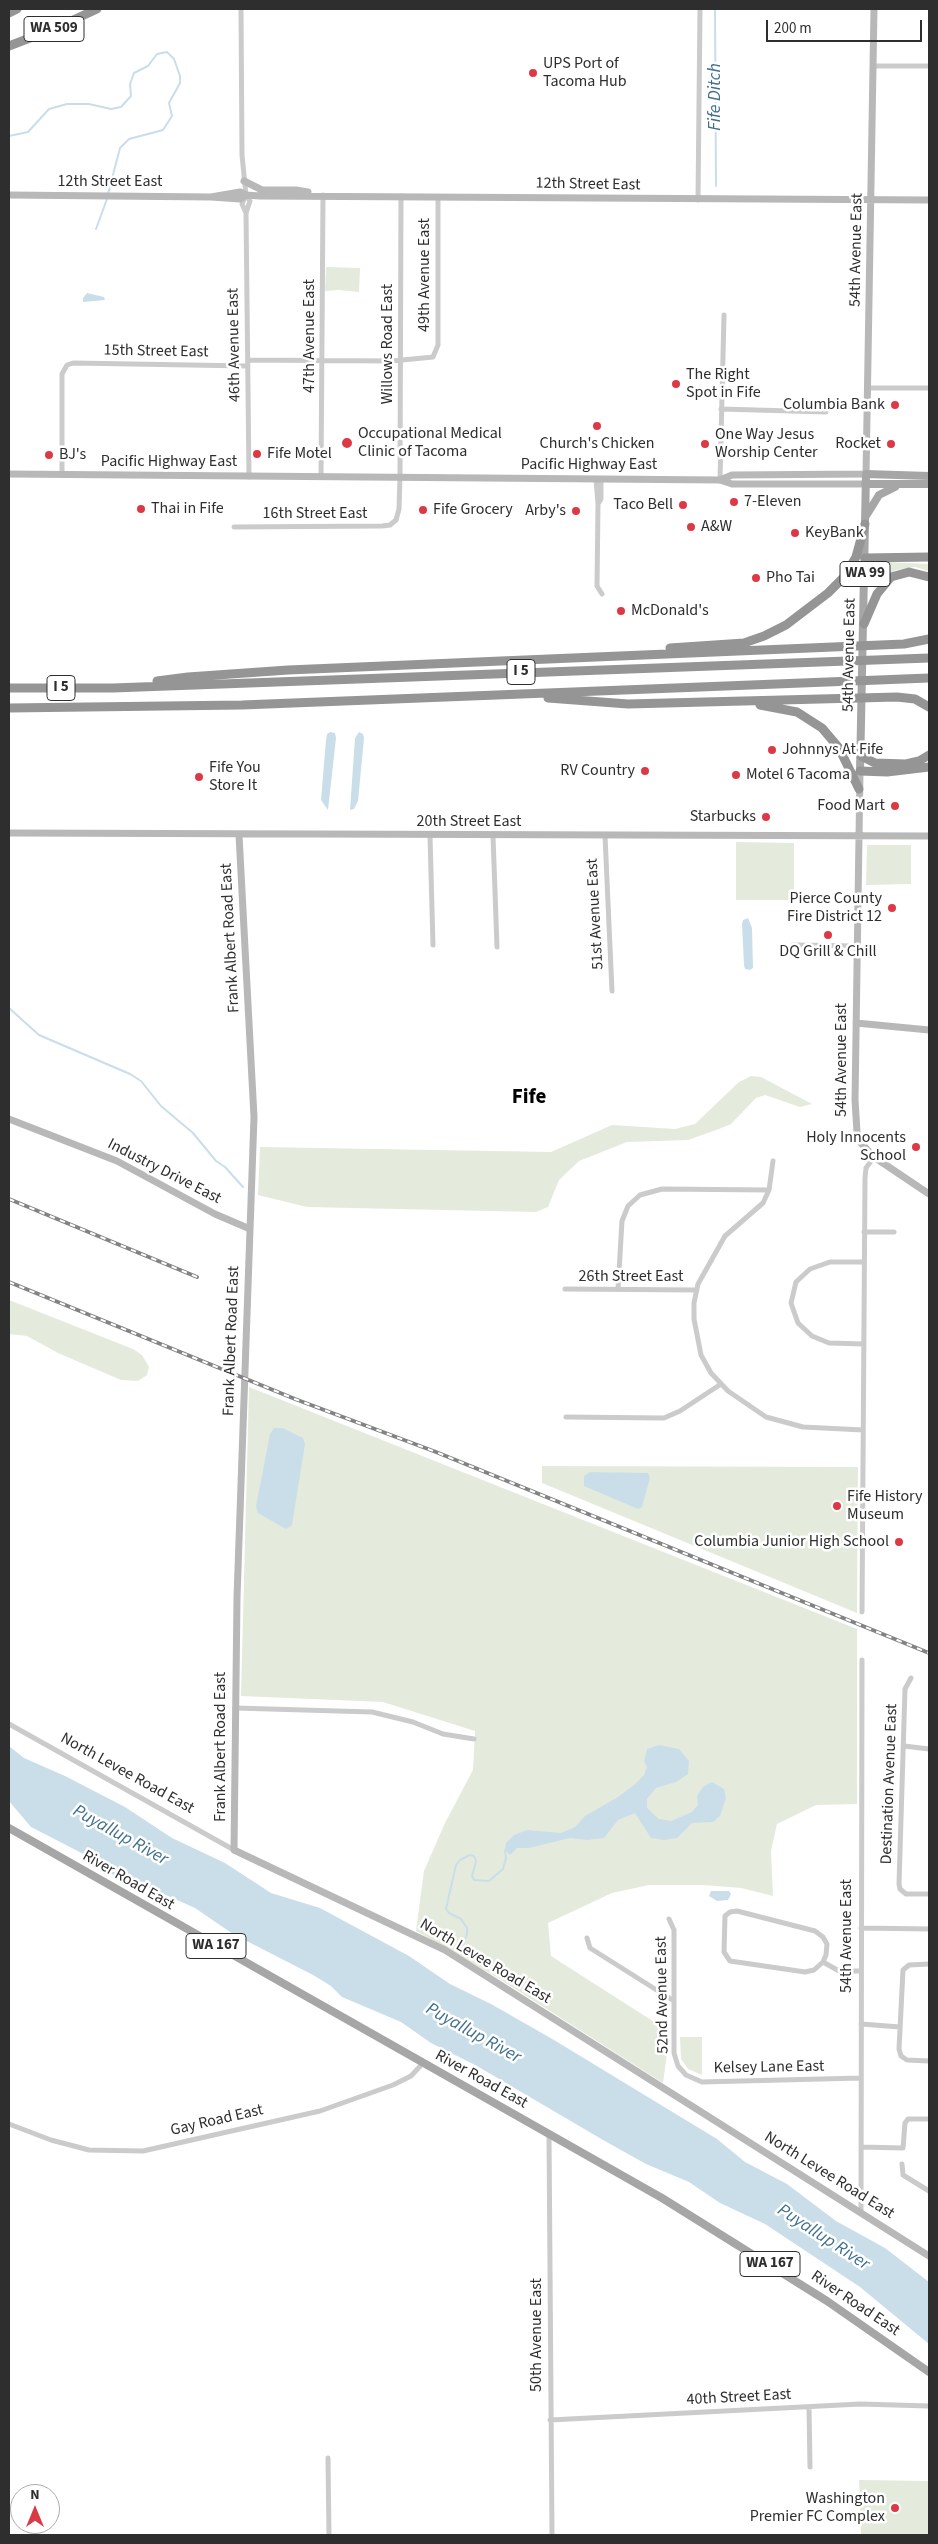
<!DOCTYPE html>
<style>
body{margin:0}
#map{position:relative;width:938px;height:2544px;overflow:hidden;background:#fff;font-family:"Source Sans 3",sans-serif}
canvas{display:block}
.frame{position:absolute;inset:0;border:10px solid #2e2e2e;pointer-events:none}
.north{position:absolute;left:10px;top:2484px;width:50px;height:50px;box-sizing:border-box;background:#fff;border:1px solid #ababab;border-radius:50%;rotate:0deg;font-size:14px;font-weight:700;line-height:20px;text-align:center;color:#2e2e2e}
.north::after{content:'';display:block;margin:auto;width:18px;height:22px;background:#dc3947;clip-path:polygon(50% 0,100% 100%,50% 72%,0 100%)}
.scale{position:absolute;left:766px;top:20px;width:156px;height:22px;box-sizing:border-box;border:2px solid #2e2e2e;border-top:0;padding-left:6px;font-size:15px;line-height:18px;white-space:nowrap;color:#2e2e2e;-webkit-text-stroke:4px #fff;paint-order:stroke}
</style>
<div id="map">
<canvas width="938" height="2544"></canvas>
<div class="frame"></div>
<div class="north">N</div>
<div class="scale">200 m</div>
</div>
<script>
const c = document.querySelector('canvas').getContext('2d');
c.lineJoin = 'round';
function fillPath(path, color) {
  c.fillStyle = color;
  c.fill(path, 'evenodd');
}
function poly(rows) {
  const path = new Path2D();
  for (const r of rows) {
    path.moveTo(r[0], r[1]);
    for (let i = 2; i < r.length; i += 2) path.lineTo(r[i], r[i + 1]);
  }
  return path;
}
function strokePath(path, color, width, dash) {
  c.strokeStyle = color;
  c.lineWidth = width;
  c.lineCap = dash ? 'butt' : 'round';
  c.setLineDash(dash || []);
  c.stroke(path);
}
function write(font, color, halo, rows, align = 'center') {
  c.font = font + ' "Source Sans 3",sans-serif';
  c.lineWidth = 5;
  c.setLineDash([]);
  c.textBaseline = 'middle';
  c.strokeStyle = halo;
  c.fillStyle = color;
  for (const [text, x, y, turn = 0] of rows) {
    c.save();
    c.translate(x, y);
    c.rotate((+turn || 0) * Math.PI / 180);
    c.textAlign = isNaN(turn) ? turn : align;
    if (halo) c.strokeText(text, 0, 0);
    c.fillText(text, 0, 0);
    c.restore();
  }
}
const green = poly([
 [326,267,360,268,359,292,339,290,325,291],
 [883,562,929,564,929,571,915,567,896,570,882,578,874,590,875,568],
 [736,842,794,843,794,900,736,900],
 [867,845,911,845,911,884,866,885],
 [751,1076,761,1077,812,1104,800,1107,765,1095,756,1098,731,1124,719,1129,688,1140,627,1142,579,1161,559,1180,548,1207,536,1212,307,1207,258,1195,260,1147,551,1152,612,1125,675,1129,695,1124,739,1082],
 [9,1300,133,1349,142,1355,149,1367,147,1375,138,1381,121,1380,58,1353,27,1336,9,1334],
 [249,1387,857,1629,857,1804,816,1805,777,1824,771,1851,773,1896,741,1888,703,1885,649,1885,612,1893,548,1923,551,1956,670,2032,663,2083,498,1978,416,1931,424,1871,445,1823,473,1770,475,1731,383,1702,241,1696],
 [542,1466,858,1467,857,1613,542,1483],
 [680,2037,702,2037,702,2075,688,2069,681,2059],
 [859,2480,929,2481,929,2535,861,2535]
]);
const water = poly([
 [87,293,104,297,105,300,83,302,83,298],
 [330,732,335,733,336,738,328,810,321,800,326,740,327,734],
 [359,732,363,734,364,738,358,801,354,809,350,810,355,738],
 [748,918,752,928,753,968,750,970,745,969,744,965,742,924,743,920],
 [274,1428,283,1428,303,1438,305,1444,292,1525,286,1529,258,1513,256,1506,270,1434],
 [590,1472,648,1473,650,1478,642,1507,638,1509,584,1486,584,1476],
 [659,1745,679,1749,689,1761,688,1774,676,1782,656,1788,647,1799,647,1808,659,1819,671,1821,692,1812,698,1805,697,1796,703,1787,712,1782,724,1789,726,1798,720,1816,713,1822,692,1823,677,1838,664,1840,651,1838,635,1813,618,1820,604,1838,587,1840,570,1838,529,1848,517,1848,510,1855,505,1850,506,1843,514,1835,527,1830,561,1833,575,1827,585,1816,618,1797,634,1785,644,1775,647,1767,644,1761,647,1749],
 [9,1746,24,1758,65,1776,125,1807,172,1838,225,1863,271,1893,320,1908,409,1956,450,1984,491,2004,554,2040,717,2139,745,2162,787,2184,836,2221,885,2248,929,2282,929,2344,860,2287,765,2224,720,2203,689,2182,646,2164,603,2140,477,2066,431,2043,401,2022,342,1997,331,1986,313,1975,233,1934,195,1908,139,1883,108,1873,97,1861,31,1827,9,1801],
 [711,1891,729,1891,731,1894,728,1900,717,1901,709,1896]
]);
const stream = poly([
 [715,9,716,186],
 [9,136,28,132,49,109,67,104,89,104,111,109,121,107,131,96,130,84,134,73,148,66,157,54,167,52,174,59,180,76,180,83,169,103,172,116,163,130,129,139,120,148,108,194],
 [96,229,107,199],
 [9,1008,39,1035,130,1074,141,1081,161,1106,193,1133,216,1161,225,1167,243,1187],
 [461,1951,467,1934,467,1928,461,1919,449,1913,446,1909,456,1865,460,1860,470,1855,474,1856,476,1861,472,1876,474,1880,489,1881,503,1869,506,1858,505,1850]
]);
const street = poly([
 [241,9,242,155,246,195,250,201,246,213,249,477],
 [874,66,929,66],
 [245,197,242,204,246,213],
 [698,200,700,9],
 [248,360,392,361,433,357,438,345,438,197],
 [867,388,929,388],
 [721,409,826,412],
 [62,475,62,374,67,365,73,363,248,366],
 [321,477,323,195],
 [596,479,598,504,601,499,601,479],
 [720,480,724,315],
 [598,504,597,586,602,594],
 [234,527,382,526,390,525,396,520,399,509,400,477,401,196],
 [430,836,433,945],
 [493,836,497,947],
 [605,836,612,991],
 [793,945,857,946],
 [773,1161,769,1190,763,1203,725,1236,698,1284,694,1303,694,1319,701,1355,711,1373,728,1391,766,1417,803,1427,863,1430],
 [864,1232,894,1232],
 [565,1289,696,1290],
 [618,1289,622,1221,628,1206,640,1195,662,1189,769,1190],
 [864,1344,829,1343,812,1336,798,1323,791,1303,796,1282,810,1269,830,1262,864,1262],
 [566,1417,664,1418,680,1411,721,1384],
 [862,1612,865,1178,866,1168,874,1157],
 [911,1678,905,1689,899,1884,900,1889,906,1894,929,1894],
 [235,1708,372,1712,413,1722,443,1734,474,1739],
 [9,1724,234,1850],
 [904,1746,929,1749],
 [669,1919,674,1930,674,2053,678,2066,686,2075,702,2082,861,2078],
 [861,1928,929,1929],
 [587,1938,590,1948,674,2001],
 [823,1962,826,1955,827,1944,823,1937,815,1931,737,1911,730,1912,725,1916,724,1952,730,1961,805,1972,814,1970,823,1962,839,1971,861,1971],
 [929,1964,909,1965,903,1970,899,2049,901,2056,907,2060,929,2061],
 [861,2024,900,2027],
 [9,2124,51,2140,89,2150,143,2151,320,2111,393,2085,411,2076,423,2063],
 [549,2134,552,2535],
 [861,2147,903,2148,905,2123,908,2119,929,2119],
 [902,2164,903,2175,929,2191],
 [861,2212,862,1660],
 [809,2407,810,2467],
 [550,2420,860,2404,929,2406],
 [328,2458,329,2535]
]);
const secondary = poly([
 [244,181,262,190,296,190,308,192],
 [9,195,211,197,240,199,246,195],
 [211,197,240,192,246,195,260,196,929,200],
 [9,474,720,480,732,484,865,484],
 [720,480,732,475,866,474,874,9],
 [860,771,855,1100,857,1132,861,1143,874,1157,929,1194],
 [9,833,929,836],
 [239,835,254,1117,237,1597,234,1850,445,1950,929,2256],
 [856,1023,929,1030],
 [9,1119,117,1161,215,1214,250,1229]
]);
const primary = poly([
 [865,484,929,484],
 [866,516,879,495,895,487],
 [860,771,866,474,929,476],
 [9,1828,662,2198,827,2301,929,2372]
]);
const highway = poly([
 [9,13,17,9],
 [9,46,56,28,97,9],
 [865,558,929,557],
 [864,624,877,594,891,577,909,572,929,577],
 [670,648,744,643,764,636,786,625,828,593,844,577,856,557,865,524],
 [157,681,188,677,288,670,904,644,929,639],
 [9,688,113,688,929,658],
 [548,698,628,704,897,697,915,699,929,707],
 [760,705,797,712,822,728,839,748,859,789],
 [9,708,242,705,929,678],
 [861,756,875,763,906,764,919,761,929,755],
 [860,771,887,772,929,767]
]);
const rail = poly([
 [9,1199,197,1277],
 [9,1282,295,1399,436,1452,929,1653]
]);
const markers = [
 [533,73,5,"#dc3947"],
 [676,384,5,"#dc3947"],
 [895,405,5,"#dc3947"],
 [597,426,5,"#dc3947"],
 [347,443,6,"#dc3947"],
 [705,444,5,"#dc3947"],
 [891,444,5,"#dc3947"],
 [257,454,5,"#dc3947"],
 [49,455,5,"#dc3947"],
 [734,502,5,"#dc3947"],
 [683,505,5,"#dc3947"],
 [141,509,5,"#dc3947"],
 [423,510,5,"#dc3947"],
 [576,511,5,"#dc3947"],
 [691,527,5,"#dc3947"],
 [795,533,5,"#dc3947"],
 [756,578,5,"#dc3947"],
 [621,611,5,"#dc3947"],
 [772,750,5,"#dc3947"],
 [645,771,5,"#dc3947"],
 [736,775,5,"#dc3947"],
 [199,777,5,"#dc3947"],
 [895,806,5,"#dc3947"],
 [766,817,5,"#dc3947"],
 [892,908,5,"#dc3947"],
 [828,935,5,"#dc3947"],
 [916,1147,5,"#dc3947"],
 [837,1506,5,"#dc3947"],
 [899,1542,5,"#dc3947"],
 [895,2508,5,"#dc3947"]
];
const shields = [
 [54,29,60],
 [865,574,50],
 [521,672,28],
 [61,688,28],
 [216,1946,60],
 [770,2264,60]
];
const shieldNames = [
 ["WA 509",54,29],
 ["WA 99",865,574],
 ["I 5",521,672],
 ["I 5",61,688],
 ["WA 167",216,1946],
 ["WA 167",770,2264]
];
const poiNames = [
 ["UPS Port of",543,64],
 ["Tacoma Hub",543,82],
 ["The Right",686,375],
 ["Spot in Fife",686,393],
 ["Columbia Bank",885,405,"right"],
 ["Occupational Medical",358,434],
 ["Clinic of Tacoma",358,452],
 ["One Way Jesus",715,435],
 ["Worship Center",715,453],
 ["Church's Chicken",597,444,"center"],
 ["Rocket",881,444,"right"],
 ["Fife Motel",267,454],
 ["BJ's",59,455],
 ["7-Eleven",744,502],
 ["Taco Bell",673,505,"right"],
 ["Thai in Fife",151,509],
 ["Fife Grocery",433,510],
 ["Arby's",566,511,"right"],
 ["A&W",701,527],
 ["KeyBank",805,533],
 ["Pho Tai",766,578],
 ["McDonald's",631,611],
 ["Johnnys At Fife",782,750],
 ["Fife You",209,768],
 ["Store It",209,786],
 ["RV Country",635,771,"right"],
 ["Motel 6 Tacoma",746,775],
 ["Food Mart",885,806,"right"],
 ["Starbucks",756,817,"right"],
 ["Pierce County",882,899,"right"],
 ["Fire District 12",882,917,"right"],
 ["DQ Grill & Chill",828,952,"center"],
 ["Holy Innocents",906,1138,"right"],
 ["School",906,1156,"right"],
 ["Fife History",847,1497],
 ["Museum",847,1515],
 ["Columbia Junior High School",889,1542,"right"],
 ["Washington",885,2499,"right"],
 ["Premier FC Complex",885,2517,"right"]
];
const streetNames = [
 ["12th Street East",110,182],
 ["12th Street East",588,185,1],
 ["54th Avenue East",857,250,-89],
 ["49th Avenue East",425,275,-90],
 ["47th Avenue East",310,336,-90],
 ["Willows Road East",388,344,-90],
 ["46th Avenue East",235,345,-91],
 ["15th Street East",156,352,1],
 ["Pacific Highway East",169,462],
 ["Pacific Highway East",589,465],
 ["16th Street East",315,514],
 ["54th Avenue East",850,655,-89],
 ["20th Street East",469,822],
 ["51st Avenue East",596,914,-93],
 ["Frank Albert Road East",231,938,-93],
 ["54th Avenue East",842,1060,-90],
 ["Industry Drive East",164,1172,27],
 ["26th Street East",631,1277],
 ["Frank Albert Road East",232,1341,-88],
 ["Frank Albert Road East",221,1747,-90],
 ["North Levee Road East",127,1774,29],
 ["Destination Avenue East",890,1784,-88],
 ["River Road East",128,1881,30],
 ["54th Avenue East",847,1936,-90],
 ["North Levee Road East",485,1962,31],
 ["52nd Avenue East",663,1995,-91],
 ["Kelsey Lane East",769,2068,-1],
 ["River Road East",481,2080,29],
 ["Gay Road East",217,2121,-13],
 ["North Levee Road East",829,2176,32],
 ["River Road East",855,2304,34],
 ["50th Avenue East",537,2335,-90],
 ["40th Street East",739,2398,-3]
];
const waterNames = [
 ["Fife Ditch",716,97,-90],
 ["Puyallup River",120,1836,29],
 ["Puyallup River",473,2034,29],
 ["Puyallup River",823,2238,33]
];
const districtNames = [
 ["Fife",529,1098]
];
fillPath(green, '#e4ebdd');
fillPath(water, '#cadeea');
strokePath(stream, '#cadeea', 2);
strokePath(street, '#cbcbcb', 5);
strokePath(secondary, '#b8b8b8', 7);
strokePath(primary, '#a6a6a6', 8);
strokePath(highway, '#959595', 9);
strokePath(rail, '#838383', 4);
strokePath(rail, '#fff', 2, [5.5]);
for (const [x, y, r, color] of markers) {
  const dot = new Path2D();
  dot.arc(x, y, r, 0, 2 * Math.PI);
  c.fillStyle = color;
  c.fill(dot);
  strokePath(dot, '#fff', 2);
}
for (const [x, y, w] of shields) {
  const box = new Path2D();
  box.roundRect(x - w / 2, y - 12.5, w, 25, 4);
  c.fillStyle = '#fff';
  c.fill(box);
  strokePath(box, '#2e2e2e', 1);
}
write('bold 15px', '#2e2e2e', null, shieldNames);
write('16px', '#2e2e2e', '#fff', poiNames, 'left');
write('16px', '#2e2e2e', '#fff', streetNames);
write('italic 18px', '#406f8c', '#fff', waterNames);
write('bold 21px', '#000', '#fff', districtNames);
</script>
